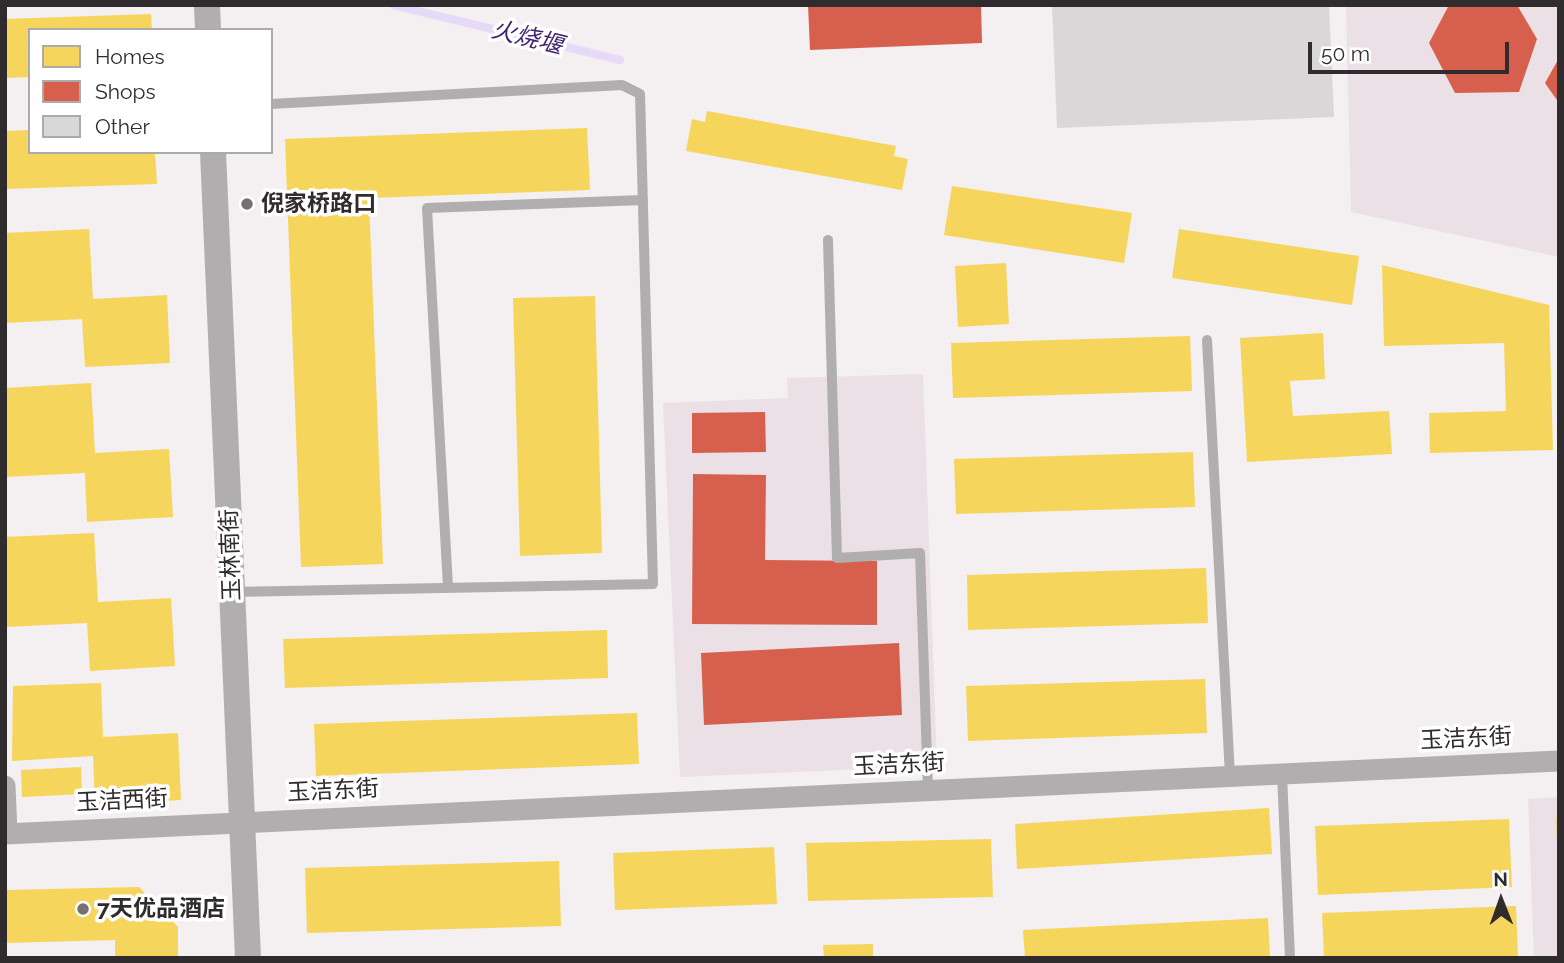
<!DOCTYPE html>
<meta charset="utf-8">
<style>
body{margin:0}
#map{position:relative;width:1564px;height:963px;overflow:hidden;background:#f4eff1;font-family:Raleway,sans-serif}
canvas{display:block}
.frame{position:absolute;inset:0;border:7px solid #302c2e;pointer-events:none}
.legend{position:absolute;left:28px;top:28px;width:245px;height:126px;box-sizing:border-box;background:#fff;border:2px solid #acabab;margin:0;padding:9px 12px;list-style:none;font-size:21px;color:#302c2e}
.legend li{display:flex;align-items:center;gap:14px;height:35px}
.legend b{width:35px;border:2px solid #acabab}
.north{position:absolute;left:1466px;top:865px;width:70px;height:70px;-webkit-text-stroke:5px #fff;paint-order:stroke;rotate:359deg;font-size:19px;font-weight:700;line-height:28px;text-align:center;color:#302c2e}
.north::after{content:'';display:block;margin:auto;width:24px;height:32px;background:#302c2e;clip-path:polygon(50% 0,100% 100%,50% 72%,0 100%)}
.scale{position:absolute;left:1308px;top:42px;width:201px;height:32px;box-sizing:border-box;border:4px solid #302c2e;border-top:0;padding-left:9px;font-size:21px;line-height:24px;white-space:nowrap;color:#302c2e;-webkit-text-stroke:5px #fff;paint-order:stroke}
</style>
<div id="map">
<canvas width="1564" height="963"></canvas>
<div class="frame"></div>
<ul class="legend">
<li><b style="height:19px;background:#f6d55c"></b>Homes</li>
<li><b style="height:19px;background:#d6604d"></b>Shops</li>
<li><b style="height:19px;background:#dad7d9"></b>Other</li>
</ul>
<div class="north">N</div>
<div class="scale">50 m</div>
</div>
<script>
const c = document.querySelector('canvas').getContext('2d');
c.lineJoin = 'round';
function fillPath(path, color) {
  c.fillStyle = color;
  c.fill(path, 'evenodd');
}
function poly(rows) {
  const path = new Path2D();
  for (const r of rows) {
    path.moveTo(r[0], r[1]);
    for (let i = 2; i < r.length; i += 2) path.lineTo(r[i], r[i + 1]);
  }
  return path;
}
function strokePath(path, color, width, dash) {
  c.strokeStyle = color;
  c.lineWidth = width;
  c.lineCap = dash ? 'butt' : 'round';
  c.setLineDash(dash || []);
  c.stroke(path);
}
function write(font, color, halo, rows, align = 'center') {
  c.font = font + ' Raleway,"Noto Sans SC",sans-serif';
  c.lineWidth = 7;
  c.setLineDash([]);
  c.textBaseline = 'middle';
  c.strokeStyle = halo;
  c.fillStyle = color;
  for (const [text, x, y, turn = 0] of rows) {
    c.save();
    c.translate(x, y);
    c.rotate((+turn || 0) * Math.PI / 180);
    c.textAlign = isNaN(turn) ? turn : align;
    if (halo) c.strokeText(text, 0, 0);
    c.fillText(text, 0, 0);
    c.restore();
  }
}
const built = poly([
 [1346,5,1559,5,1559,257,1351,212],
 [923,374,937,766,680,777,663,403,788,398,787,378],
 [1559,797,1559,958,1534,958,1528,799]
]);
const homes = poly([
 [151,14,152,30,30,30,30,77,5,78,5,19],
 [707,111,896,146,894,156,908,159,902,190,686,151,692,119,705,122],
 [587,128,590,190,369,198,383,564,301,567,285,139],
 [30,130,30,152,155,152,157,184,5,189,5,131],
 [952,186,1132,213,1124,263,944,235],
 [89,229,93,299,167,295,170,363,85,367,82,319,5,323,5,233],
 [1179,229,1359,256,1352,305,1172,278],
 [1006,263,1009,324,958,327,955,266],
 [1382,265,1549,305,1553,450,1430,453,1429,413,1506,411,1504,343,1384,346],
 [595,296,602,553,520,556,513,298],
 [1323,333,1325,379,1290,381,1293,416,1389,411,1392,454,1247,462,1240,338],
 [1190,336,1192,391,953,398,951,343],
 [91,383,95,453,169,449,173,517,87,522,85,473,5,477,5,388],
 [1193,452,1195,507,956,514,954,459],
 [94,533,98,602,171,598,175,666,90,671,87,623,6,627,5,537],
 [1206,568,1208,623,968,630,967,575],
 [607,630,608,678,285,688,283,639],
 [1205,679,1207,733,968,741,966,686],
 [101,683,103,737,178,733,181,800,95,805,93,756,12,761,13,686],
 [637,713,639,764,316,776,314,724],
 [81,767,82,794,22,797,21,770],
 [1269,808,1272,854,1017,869,1015,824],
 [1556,818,1559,818,1559,842,1557,842],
 [1509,819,1512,887,1318,895,1315,826],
 [991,839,993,897,808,901,806,843],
 [774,847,777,904,615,910,613,853],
 [559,861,561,926,307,933,305,868],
 [139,887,178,927,178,958,115,958,115,940,5,943,5,890],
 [1516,906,1518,958,1324,958,1322,913],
 [1268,918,1270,958,1025,958,1023,930],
 [873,944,873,958,824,958,823,945]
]);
const shops = poly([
 [808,5,981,5,982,43,810,50],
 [1449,5,1517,5,1537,39,1519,92,1455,93,1429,43],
 [1559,58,1559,103,1545,83],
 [765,412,766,452,692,453,692,413],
 [693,474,766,475,765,560,877,561,877,625,692,624],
 [899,643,902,715,704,725,701,653]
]);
const stream = poly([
 [393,5,620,60]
]);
const building = poly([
 [1052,5,1329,5,1334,117,1057,128]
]);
const service = poly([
 [828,240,837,558,920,553,928,789],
 [1207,340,1230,776],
 [448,587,427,208,643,200],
 [232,592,653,584,640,94,622,85,271,104],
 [1282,774,1290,958]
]);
const minor = poly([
 [5,786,7,834],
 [5,834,1559,761]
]);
const tertiary = poly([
 [207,5,208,30],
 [213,152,248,958]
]);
const markers = [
 [247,204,7,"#757072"],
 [83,909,7,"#757072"]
];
const poiNames = [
 ["倪家桥路口",261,204],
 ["7天优品酒店",97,909]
];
const streetNames = [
 ["玉林南街",231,555,-92],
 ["玉洁东街",1466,739,-3],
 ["玉洁东街",899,765,-3],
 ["玉洁东街",333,791,-3],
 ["玉洁西街",122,801,-3]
];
const waterNames = [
 ["火烧堰",527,38,14]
];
fillPath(built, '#ebe0e5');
fillPath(homes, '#f6d55c');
fillPath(shops, '#d6604d');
strokePath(stream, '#e5daf7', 8);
fillPath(building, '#dad7d9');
strokePath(service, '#b0aeae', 10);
strokePath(minor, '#b0aeae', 21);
strokePath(tertiary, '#b0aeae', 26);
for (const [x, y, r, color] of markers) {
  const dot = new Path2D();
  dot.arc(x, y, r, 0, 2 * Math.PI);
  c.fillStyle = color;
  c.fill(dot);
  strokePath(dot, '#fff', 2.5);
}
write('bold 23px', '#302c2e', '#fff', poiNames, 'left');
write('23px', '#302c2e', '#fff', streetNames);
write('italic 24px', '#42226e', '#fff', waterNames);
</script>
